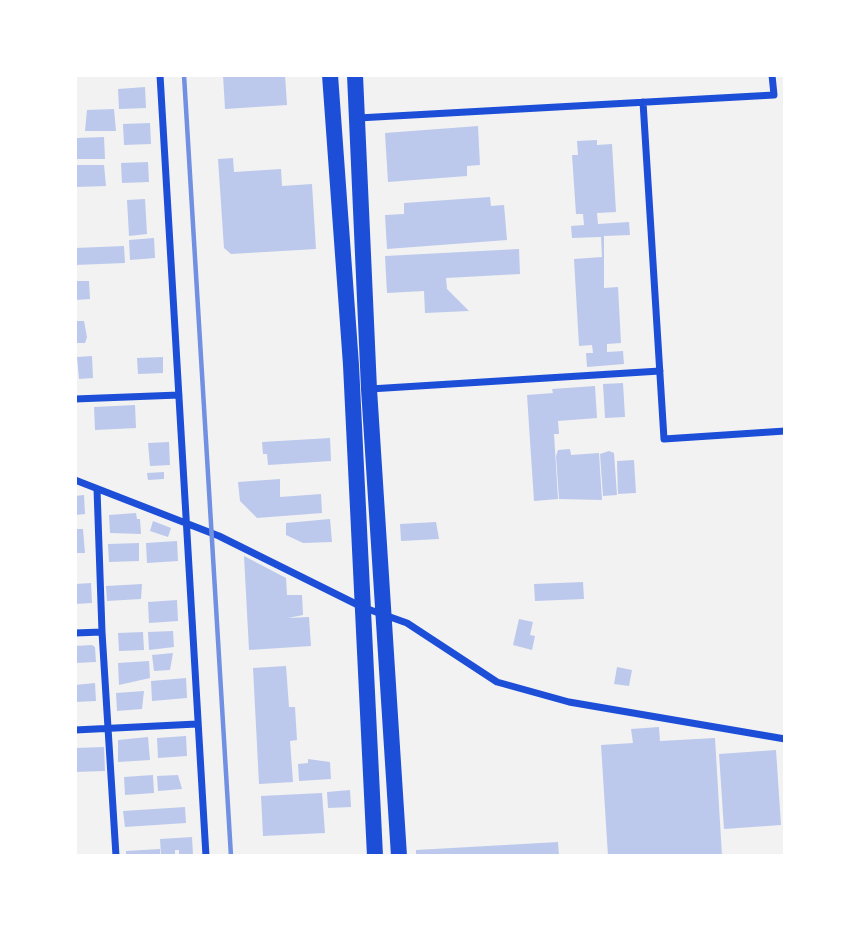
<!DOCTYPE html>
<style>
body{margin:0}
#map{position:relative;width:860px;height:931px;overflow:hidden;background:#f2f2f2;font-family:"PT Sans",sans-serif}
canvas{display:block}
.frame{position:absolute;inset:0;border:77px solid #fff;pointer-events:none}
</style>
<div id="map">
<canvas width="860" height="931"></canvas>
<div class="frame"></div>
</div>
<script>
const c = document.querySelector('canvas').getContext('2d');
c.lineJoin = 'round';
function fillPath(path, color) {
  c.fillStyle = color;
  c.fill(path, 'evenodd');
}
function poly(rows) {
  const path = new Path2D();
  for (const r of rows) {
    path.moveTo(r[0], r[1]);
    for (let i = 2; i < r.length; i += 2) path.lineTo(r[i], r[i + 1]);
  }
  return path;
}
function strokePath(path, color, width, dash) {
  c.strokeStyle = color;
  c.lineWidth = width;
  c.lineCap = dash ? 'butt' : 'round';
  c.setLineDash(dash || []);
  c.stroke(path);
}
const building = poly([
 [223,75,285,75,287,105,225,109],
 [145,87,146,108,119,109,118,89],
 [114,109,116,131,85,131,87,110],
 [150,123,151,144,124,145,123,124],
 [478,126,480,165,467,166,467,176,388,182,385,133],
 [104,137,105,159,75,159,77,138],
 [597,140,597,145,612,144,616,212,597,213,598,224,629,222,630,235,604,236,604,288,618,287,621,343,607,344,607,352,623,351,624,364,587,367,586,353,593,353,592,345,579,346,574,259,602,257,601,237,572,238,571,226,584,225,583,214,576,214,572,155,578,155,577,141],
 [233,158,234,172,281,169,282,186,312,184,316,249,231,254,224,248,218,159],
 [148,162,149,182,122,183,121,163],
 [77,165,104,165,106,186,76,187],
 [490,197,491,206,504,205,507,240,387,249,385,215,404,214,404,203],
 [145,199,147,234,129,236,127,200],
 [154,238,155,258,130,260,129,240],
 [124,246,125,263,75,265,75,248],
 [519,249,520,274,446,278,447,289,469,311,425,313,424,291,387,293,385,256],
 [75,281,89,281,90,299,76,300],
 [75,321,84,321,87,337,85,343,75,343],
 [92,356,93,378,79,379,77,357],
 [163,357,163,373,138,374,137,358],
 [623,383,625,417,605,418,603,384],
 [595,386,597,418,558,421,559,434,554,434,558,499,534,501,527,395,553,393,552,389],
 [135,405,136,428,95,430,94,407],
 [330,438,331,461,268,465,267,454,263,454,262,442],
 [169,442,170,465,150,466,148,443],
 [570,449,571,455,599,453,602,500,559,499,556,456,558,450],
 [609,451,614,453,617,495,603,496,600,454],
 [634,460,636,493,618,494,617,461],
 [164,472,164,479,148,480,147,473],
 [280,479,280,497,321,494,322,513,257,518,240,501,238,482],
 [84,495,85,514,75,515,75,496],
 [136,513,137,519,140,519,141,534,110,533,109,515],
 [330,519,332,542,303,543,286,535,286,523],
 [153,521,171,528,168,537,150,531],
 [436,522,439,539,401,541,400,524],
 [75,529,83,529,85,553,75,553],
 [177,541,178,561,147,563,146,543],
 [139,543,139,561,109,562,108,544],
 [244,556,286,578,287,595,302,595,303,615,288,618,309,617,311,646,249,650],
 [583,582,584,599,535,601,534,584],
 [91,583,92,603,75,604,75,584],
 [142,584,141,599,107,601,106,586],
 [177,600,178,621,149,623,148,602],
 [519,619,533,622,530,635,535,636,532,650,513,645],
 [173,631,174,647,149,650,148,632],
 [143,632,144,650,119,651,118,633],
 [92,645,95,647,96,662,75,663,75,646],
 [173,653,170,670,154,671,152,655],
 [149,661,150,678,119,685,118,663],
 [286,666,289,707,295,707,297,740,290,741,293,782,259,784,253,668],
 [617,667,632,670,629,686,614,684],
 [186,678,187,698,152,701,151,681],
 [95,683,96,701,75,702,75,685],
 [144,691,142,709,117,711,116,693],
 [659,727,660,741,715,738,722,856,608,856,601,745,633,743,631,729],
 [186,736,187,756,158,758,157,738],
 [148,737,150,760,118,762,118,740],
 [104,747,105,771,75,772,75,748],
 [776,750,781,825,724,829,719,754],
 [308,759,330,762,331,779,299,781,298,764,308,763],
 [153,775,154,793,125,795,124,777],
 [178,775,182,789,158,791,157,776],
 [350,790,351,807,328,808,327,792],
 [322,793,325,833,263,836,261,796],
 [185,807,186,823,125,827,123,811],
 [192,837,193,855,179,856,179,850,175,850,175,856,161,856,160,839],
 [558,842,559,856,416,856,416,850],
 [160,849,160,856,126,856,126,851]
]);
const minor = poly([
 [160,75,206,856],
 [643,102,664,439,785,431],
 [358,118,774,95,772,75],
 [370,389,660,371],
 [75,399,179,395],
 [75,480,219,536,362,607,407,623,497,682,569,702,785,739],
 [97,489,102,632,116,856],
 [75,633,102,632],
 [75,730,197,724]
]);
const trunk = poly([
 [330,75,351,365,375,856],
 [355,75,369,389,399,856]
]);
const rail = poly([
 [184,75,231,856]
]);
fillPath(building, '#bdc9ec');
strokePath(minor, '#1d4ed8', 7);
strokePath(trunk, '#1d4ed8', 16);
strokePath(rail, '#7290e2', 4.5);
</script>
